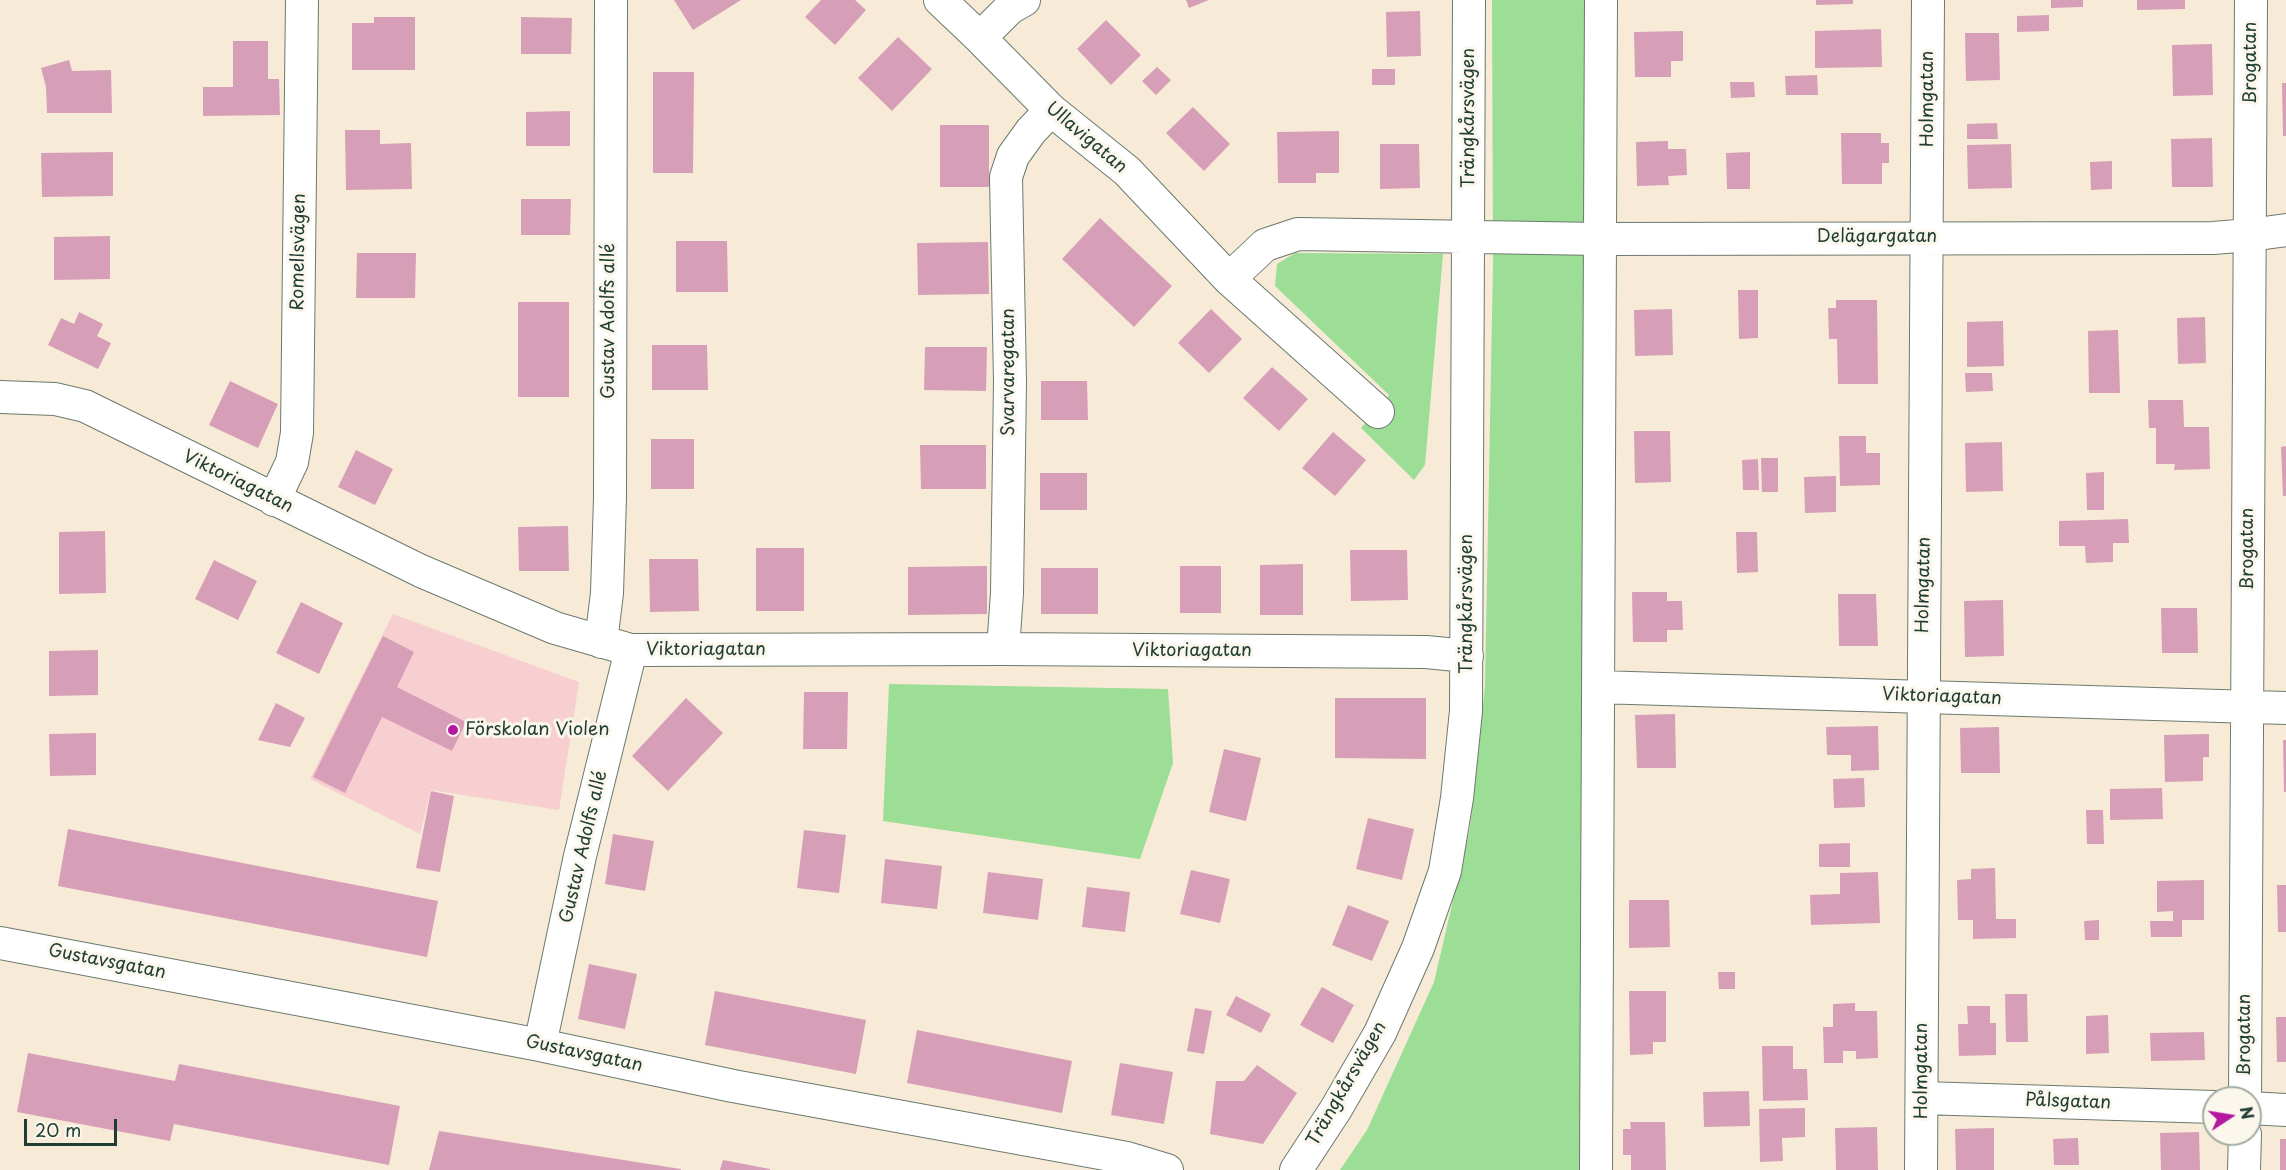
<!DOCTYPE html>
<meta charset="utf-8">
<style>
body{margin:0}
#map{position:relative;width:2286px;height:1170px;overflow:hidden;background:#f7ebd7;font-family:"Playpen Sans",sans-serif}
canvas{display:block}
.north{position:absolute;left:2202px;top:1086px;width:60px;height:60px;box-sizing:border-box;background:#fbf7ec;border:2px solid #a3ada2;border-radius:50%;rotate:78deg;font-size:16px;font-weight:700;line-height:24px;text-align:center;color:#1f3d34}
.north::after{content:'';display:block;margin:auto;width:21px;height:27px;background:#b5179e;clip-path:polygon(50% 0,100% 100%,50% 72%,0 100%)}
.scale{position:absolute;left:24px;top:1119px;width:93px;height:27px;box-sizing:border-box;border:3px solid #1f3d34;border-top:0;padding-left:8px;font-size:18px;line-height:21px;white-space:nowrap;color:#1f3d34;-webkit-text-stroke:4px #fbf7ec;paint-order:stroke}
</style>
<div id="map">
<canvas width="2286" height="1170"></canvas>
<div class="north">N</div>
<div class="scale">20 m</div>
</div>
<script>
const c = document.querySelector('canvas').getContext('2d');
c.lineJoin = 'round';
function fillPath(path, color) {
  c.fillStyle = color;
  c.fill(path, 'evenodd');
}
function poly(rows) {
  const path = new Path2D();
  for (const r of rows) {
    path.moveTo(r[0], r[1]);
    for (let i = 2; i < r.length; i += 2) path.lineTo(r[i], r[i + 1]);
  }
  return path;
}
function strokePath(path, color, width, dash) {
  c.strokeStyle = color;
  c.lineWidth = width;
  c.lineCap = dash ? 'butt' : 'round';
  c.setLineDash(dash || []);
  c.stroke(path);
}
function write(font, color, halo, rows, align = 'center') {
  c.font = font + ' "Playpen Sans",sans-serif';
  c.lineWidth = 6;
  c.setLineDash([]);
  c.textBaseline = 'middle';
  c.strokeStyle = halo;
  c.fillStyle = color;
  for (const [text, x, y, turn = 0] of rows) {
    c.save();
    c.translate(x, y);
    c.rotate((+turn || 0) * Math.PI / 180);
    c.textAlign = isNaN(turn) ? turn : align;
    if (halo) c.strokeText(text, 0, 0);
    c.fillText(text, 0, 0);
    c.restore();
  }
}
const built = poly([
 [393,614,579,682,559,810,431,790,420,834,310,779]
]);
const green = poly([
 [1492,0,1591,0,1590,1170,1340,1170,1367,1130,1434,982,1470,828,1485,686,1493,263],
 [1295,253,1443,254,1425,465,1414,480,1361,428,1389,395,1275,286,1277,264],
 [889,684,1168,689,1173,763,1140,859,883,821]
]);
const building = poly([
 [674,0,741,0,693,30],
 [821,0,855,0,866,10,835,45,805,17],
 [1186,0,1209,0,1189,8],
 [1816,0,1853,0,1853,4,1816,5],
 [2051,0,2083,0,2083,7,2051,8],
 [2137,0,2185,0,2185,9,2137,10],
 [1420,11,1421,56,1387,57,1386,12],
 [2049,15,2049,31,2017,32,2017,16],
 [374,17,415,17,415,70,352,70,352,23,374,23],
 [521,17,572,18,571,54,521,54],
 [1106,20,1141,55,1111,85,1077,49],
 [1881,29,1882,67,1815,68,1815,31],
 [1683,31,1683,61,1671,61,1671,77,1635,77,1634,32],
 [1965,33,1999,33,2000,80,1966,81],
 [898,37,932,69,892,111,858,78],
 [233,41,268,41,268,79,279,79,280,115,203,116,203,87,233,87],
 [2212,44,2213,95,2173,96,2172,45],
 [69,60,72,71,111,70,112,113,47,113,46,87,41,68],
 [1157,67,1171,80,1156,95,1142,81],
 [1372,69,1395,69,1395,85,1372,85],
 [653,72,694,72,693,173,653,173],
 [1817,75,1818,95,1786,95,1785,76],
 [1730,82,1754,82,1755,97,1731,98],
 [2282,83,2286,83,2286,136,2283,136],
 [1193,107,1230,144,1204,171,1166,133],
 [570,111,570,146,526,146,526,112],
 [1997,123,1998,139,1967,139,1967,124],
 [940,125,989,125,989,187,940,187],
 [345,130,380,130,380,144,411,143,412,189,346,190],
 [1339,131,1339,173,1316,173,1316,183,1278,183,1277,132],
 [1841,133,1881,133,1881,143,1889,143,1889,163,1882,163,1882,184,1842,184],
 [2212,138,2213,187,2172,187,2171,139],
 [1668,141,1668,149,1686,149,1687,175,1668,176,1669,185,1637,186,1636,142],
 [1380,144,1419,144,1420,188,1380,189],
 [2011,144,2012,188,1968,189,1967,145],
 [113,152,113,196,42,197,41,153],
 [1750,152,1750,189,1727,189,1726,153],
 [2112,161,2112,189,2091,190,2090,162],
 [521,199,571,199,570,235,521,235],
 [1100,218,1172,286,1134,327,1062,259],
 [110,236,110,279,54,280,54,237],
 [676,241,727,241,728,292,676,292],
 [988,242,989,294,918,295,917,243],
 [357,253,416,253,415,298,356,298],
 [1738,290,1758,290,1758,338,1739,339],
 [1836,300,1877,300,1878,384,1838,384,1837,339,1829,339,1828,308,1836,308],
 [518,302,569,302,569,397,518,397],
 [1211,309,1242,339,1209,373,1178,343],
 [1672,309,1673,355,1635,356,1634,310],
 [79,312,103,324,97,336,111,343,98,369,48,345,61,318,74,324],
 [2205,317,2206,363,2178,364,2177,318],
 [2003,321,2004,366,1967,367,1967,322],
 [2118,330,2120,393,2089,393,2088,331],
 [652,345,707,345,708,390,652,390],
 [925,347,987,347,986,391,924,390],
 [1272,367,1308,399,1279,431,1243,398],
 [1965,373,1992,373,1993,391,1966,392],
 [230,381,278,404,258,448,209,425],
 [1041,381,1087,381,1088,420,1041,420],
 [2148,400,2183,400,2184,427,2209,427,2210,469,2174,470,2175,464,2156,464,2156,428,2149,428],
 [1634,431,1670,431,1671,482,1635,483],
 [1333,432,1366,460,1335,496,1302,468],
 [1839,436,1866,436,1866,453,1880,453,1880,485,1840,486],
 [651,439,694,439,694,489,651,489],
 [2002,442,2003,491,1966,492,1965,443],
 [920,445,986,445,986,489,921,489],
 [2286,446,2286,496,2283,496,2281,447],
 [356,450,393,469,375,505,338,487],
 [1761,458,1778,458,1778,492,1762,492],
 [1758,459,1759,490,1743,490,1742,460],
 [2104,472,2104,510,2087,510,2086,473],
 [1040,473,1087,473,1087,510,1040,510],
 [1836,476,1836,512,1805,513,1804,477],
 [2128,519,2129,543,2113,543,2113,562,2086,563,2085,546,2059,546,2059,521],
 [568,526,569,571,519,571,518,527],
 [105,531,106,593,59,594,59,532],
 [1736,532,1757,532,1758,572,1737,573],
 [756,548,804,548,804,611,756,611],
 [1350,550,1407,550,1408,600,1351,601],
 [649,559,698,559,699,611,650,612],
 [214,560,257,581,238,620,195,599],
 [1303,564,1303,615,1260,615,1260,565],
 [987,566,987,614,908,615,908,567],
 [1180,566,1221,566,1221,613,1180,613],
 [1041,568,1098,568,1098,614,1041,614],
 [1632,592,1667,592,1667,601,1682,601,1683,630,1667,630,1667,642,1633,642],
 [1838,594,1876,594,1878,646,1839,646],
 [2003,600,2004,656,1965,657,1964,601],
 [301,602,343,623,319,674,276,653],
 [2161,608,2197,608,2198,653,2162,653],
 [383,636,414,652,397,687,466,722,452,751,382,717,345,793,313,777],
 [98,650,98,695,49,696,49,651],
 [804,692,848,692,847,749,803,749],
 [686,698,723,733,668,791,632,756],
 [1335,698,1426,698,1426,759,1335,758],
 [276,703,305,718,290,747,258,740],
 [1675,714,1676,768,1637,768,1635,715],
 [1878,726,1879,770,1851,771,1851,755,1827,755,1826,727],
 [1999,727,2000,773,1961,773,1960,728],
 [96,733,96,775,50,776,49,734],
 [2209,734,2209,757,2203,757,2203,781,2165,782,2164,735],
 [2283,740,2286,740,2286,792,2284,792],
 [1224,749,1261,758,1246,821,1209,812],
 [1864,778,1865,807,1834,808,1833,779],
 [2162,788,2163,819,2110,820,2110,789],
 [431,791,454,796,440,872,416,868],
 [2086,810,2103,810,2104,844,2087,844],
 [1368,818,1414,829,1402,880,1356,869],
 [68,829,438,901,427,957,58,886],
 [804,830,846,835,839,893,797,888],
 [613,834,654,841,645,891,605,884],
 [1850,843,1850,867,1819,867,1819,844],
 [885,859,942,866,937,909,881,903],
 [1995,868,1996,919,2016,919,2016,938,1973,939,1973,920,1958,920,1957,880,1971,879,1971,869],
 [1191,870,1230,879,1220,923,1180,914],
 [988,872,1043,879,1038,920,983,913],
 [1878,872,1880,923,1811,925,1810,895,1840,894,1840,873],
 [2204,880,2204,920,2182,920,2182,937,2151,937,2150,921,2173,921,2173,911,2157,912,2157,881],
 [2277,885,2286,885,2286,932,2278,932],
 [1087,887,1130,892,1125,932,1082,927],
 [1629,900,1669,900,1670,947,1629,948],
 [1348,905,1389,921,1372,961,1332,945],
 [2099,920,2099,940,2085,940,2084,921],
 [589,964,637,974,625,1029,578,1019],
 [1718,972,1735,972,1735,989,1719,989],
 [1322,987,1354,1005,1333,1043,1300,1025],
 [715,991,866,1020,856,1074,705,1045],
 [1629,991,1666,991,1666,1042,1653,1042,1653,1054,1630,1055],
 [2005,994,2027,994,2028,1042,2006,1042],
 [1236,996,1271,1014,1261,1033,1226,1015],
 [1855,1003,1855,1011,1877,1011,1878,1058,1856,1059,1856,1051,1843,1051,1843,1063,1824,1063,1823,1027,1833,1027,1833,1004],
 [1967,1006,1990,1006,1990,1023,1996,1023,1996,1055,1959,1056,1958,1024,1968,1024],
 [1195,1008,1212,1011,1204,1054,1187,1051],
 [2108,1015,2109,1053,2086,1054,2086,1016],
 [2276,1017,2286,1017,2286,1062,2277,1062],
 [917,1030,1072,1061,1062,1113,907,1083],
 [2204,1032,2205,1060,2151,1061,2150,1033],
 [1762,1046,1793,1046,1793,1069,1807,1069,1808,1100,1763,1101],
 [28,1053,175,1081,179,1064,400,1106,389,1165,174,1124,170,1141,17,1112],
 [1120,1063,1173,1072,1164,1124,1111,1115],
 [1257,1065,1297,1093,1263,1144,1210,1134,1216,1081,1244,1081],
 [1749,1091,1750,1126,1704,1127,1703,1092],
 [1805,1108,1805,1137,1782,1138,1783,1161,1760,1162,1759,1109],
 [1630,1122,1665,1122,1666,1170,1631,1170,1631,1155,1623,1155,1623,1129,1631,1129],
 [1877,1127,1878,1170,1836,1170,1835,1128],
 [1994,1128,1994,1170,1956,1170,1955,1129],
 [439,1131,681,1169,681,1170,429,1170],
 [2199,1132,2200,1170,2161,1170,2160,1133],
 [2078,1138,2079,1165,2054,1165,2053,1139],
 [2280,1139,2286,1139,2286,1170,2280,1170],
 [723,1160,770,1169,770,1170,720,1170]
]);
const street = poly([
 [940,0,980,38,1051,110,1127,171,1229,279,1378,412],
 [980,38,1010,8,1024,0],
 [1229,279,1265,245,1298,234,1600,239,2213,238,2250,235,2286,230],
 [0,397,55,399,85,406,421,571,555,628,631,650,1003,649,1426,652,1467,656],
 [274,500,292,462,297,433,302,0],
 [601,642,607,593,610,498,611,0],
 [1003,649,1007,593,1010,382,1006,177,1013,156,1031,131,1051,110],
 [1598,687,2286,708],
 [0,943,540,1045,733,1086,1127,1158,1167,1170],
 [540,1045,580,856,631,650],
 [1922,1098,2214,1107],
 [2245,1098,2251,0],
 [2250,1108,2286,1110],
 [1296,1170,1336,1109,1380,1033,1418,948,1445,871,1457,798,1466,711,1469,0],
 [1596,1170,1601,0],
 [1921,1170,1928,0],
 [2244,1170,2245,1134]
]);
const markers = [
 [453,730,6,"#b5179e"]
];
const streetNames = [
 ["Brogatan",2251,63,-90],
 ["Holmgatan",1928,99,-90],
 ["Trängkårsvägen",1469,118,-90],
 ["Ullavigatan",1086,138,40],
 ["Delägargatan",1877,237],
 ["Romellsvägen",299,252,-89],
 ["Gustav Adolfs allé",609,321,-90],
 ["Svarvaregatan",1009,372,-90],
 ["Viktoriagatan",238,482,26],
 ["Brogatan",2248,549,-90],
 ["Holmgatan",1924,585,-89],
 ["Trängkårsvägen",1467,604,-90],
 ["Viktoriagatan",706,650],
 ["Viktoriagatan",1192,651],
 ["Viktoriagatan",1942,697,2],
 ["Gustav Adolfs allé",584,847,-77],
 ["Gustavsgatan",107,962,11],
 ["Brogatan",2245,1035,-90],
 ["Gustavsgatan",584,1054,12],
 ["Holmgatan",1922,1071,-90],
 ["Trängkårsvägen",1347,1084,-60],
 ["Pålsgatan",2068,1102,2]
];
const poiNames = [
 ["Förskolan Violen",465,730]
];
fillPath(built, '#f7cfd1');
fillPath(green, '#9cde95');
fillPath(building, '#d79fb7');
strokePath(street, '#6b7a6d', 34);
strokePath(street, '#fff', 32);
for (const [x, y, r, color] of markers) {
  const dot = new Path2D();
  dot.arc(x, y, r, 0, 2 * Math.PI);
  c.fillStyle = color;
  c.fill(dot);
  strokePath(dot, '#fbf7ec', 2);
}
write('18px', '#1f3d34', '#fbf7ec', streetNames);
write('18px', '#1f3d34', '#fbf7ec', poiNames, 'left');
</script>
